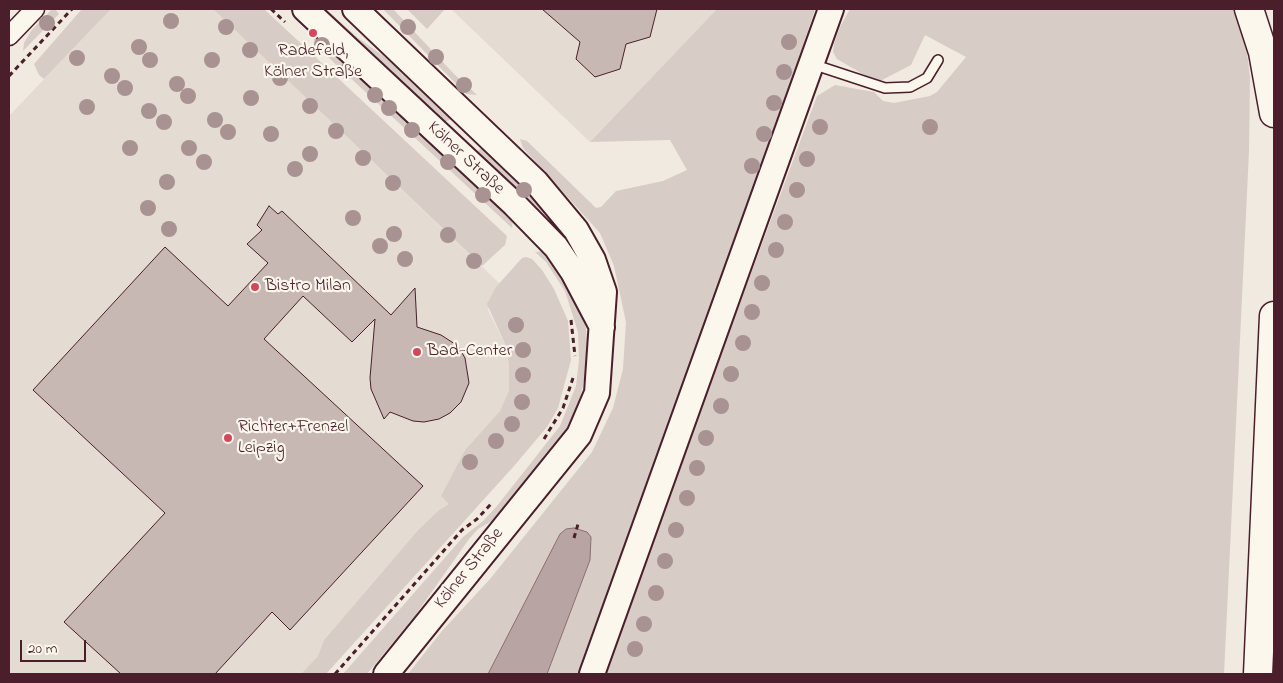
<!DOCTYPE html>
<meta charset="utf-8">
<style>
body{margin:0}
#map{position:relative;width:1283px;height:683px;overflow:hidden;background:#f0eae0;font-family:"Indie Flower",sans-serif}
canvas{display:block}
.frame{position:absolute;inset:0;border:10px solid #4a1f2b;pointer-events:none}
.scale{position:absolute;left:20px;top:640px;width:66px;height:22px;box-sizing:border-box;border:2px solid #4a1f2b;border-top:0;padding-left:6px;font-size:15px;line-height:18px;white-space:nowrap;color:#4a1f2b;-webkit-text-stroke:4px #fbf7ec;paint-order:stroke}
</style>
<div id="map">
<canvas width="1283" height="683"></canvas>
<div class="frame"></div>
<div class="scale">20 m</div>
</div>
<script>
const c = document.querySelector('canvas').getContext('2d');
c.lineJoin = 'round';
function fillPath(path, color) {
  c.fillStyle = color;
  c.fill(path, 'evenodd');
}
function poly(rows) {
  const path = new Path2D();
  for (const r of rows) {
    path.moveTo(r[0], r[1]);
    for (let i = 2; i < r.length; i += 2) path.lineTo(r[i], r[i + 1]);
  }
  return path;
}
function strokePath(path, color, width, dash) {
  c.strokeStyle = color;
  c.lineWidth = width;
  c.lineCap = dash ? 'butt' : 'round';
  c.setLineDash(dash || []);
  c.stroke(path);
}
function write(font, color, halo, rows, align = 'center') {
  c.font = font + ' "Indie Flower",sans-serif';
  c.lineWidth = 4.5;
  c.setLineDash([]);
  c.textBaseline = 'middle';
  c.strokeStyle = halo;
  c.fillStyle = color;
  for (const [text, x, y, turn = 0] of rows) {
    c.save();
    c.translate(x, y);
    c.rotate((+turn || 0) * Math.PI / 180);
    c.textAlign = isNaN(turn) ? turn : align;
    if (halo) c.strokeText(text, 0, 0);
    c.fillText(text, 0, 0);
    c.restore();
  }
}
const built = poly([
 [111,9,213,9,500,284,496,287,488,310,506,346,509,365,509,390,500,411,465,450,441,496,450,504,438,511,419,529,324,640,318,656,301,674,9,674,9,116],
 [451,9,717,9,590,142]
]);
const green = poly([
 [52,9,55,9,59,14,23,51,24,43,31,31],
 [82,9,111,9,44,79,39,75,34,64],
 [213,9,264,9,507,236,505,245,482,266],
 [319,9,326,9,358,38,403,70,452,116,451,119,445,122,440,121],
 [383,9,393,9,454,74,477,95,466,94],
 [407,9,445,9,427,29],
 [717,9,815,9,777,125,579,674,408,674,442,631,490,579,592,452,613,408,623,369,626,322,614,266,600,233,523,148,520,139,527,141,596,208,601,207,616,191,663,181,687,170,670,140,590,142],
 [850,9,1238,9,1245,36,1250,77,1249,151,1224,674,606,674,636,583,817,96,835,85,874,92,883,101,894,103,930,96,937,92,966,57,925,35,911,65,882,80,873,80,837,59,833,52,834,44,840,27],
 [314,38,319,39,435,148,513,217,512,228,330,59,314,43],
 [484,145,489,147,569,235,566,241,478,156,478,151],
 [546,251,572,286,586,328,588,352,585,376,579,403,566,431,552,452,495,519,478,529,469,539,414,617,367,674,343,674,463,537,483,521,497,506,560,426,576,386,579,360,578,332,565,291,546,262,535,252],
 [526,257,532,259,542,270,554,289,568,321,571,360,558,408,547,427,514,466,326,674,301,674,318,656,324,640,419,529,438,511,449,504,441,496,465,450,500,411,509,390,509,365,506,346,487,304,496,287,522,258]
]);
const water = poly([
 [574,528,587,532,591,537,590,560,547,674,488,674,560,534,566,529,574,528]
]);
const building = poly([
 [542,9,657,9,650,37,626,44,620,69,595,77,576,59,580,42,542,9],
 [269,206,278,214,282,211,391,315,415,288,417,327,441,335,458,346,465,358,469,383,461,402,450,413,439,419,424,422,413,421,390,412,384,419,371,389,370,378,375,319,352,342,303,296,264,339,423,486,290,630,272,612,215,674,121,674,64,622,165,513,33,390,165,247,228,306,268,263,247,244,262,230,257,225,269,206]
]);
const path = poly([
 [271,9,285,22],
 [9,76,72,9],
 [571,320,575,356],
 [544,439,563,408,574,375],
 [574,538,578,524],
 [335,674,462,530,477,519,491,504]
]);
const lane = poly([
 [812,64,885,88,910,87,927,78,938,60]
]);
const street = poly([
 [9,36,35,9]
]);
const secondary = poly([
 [305,9,514,204,556,247,573,272,602,327],
 [355,9,536,182,576,230,593,260,604,292,597,393,579,435,386,674],
 [592,674,831,9]
]);
const highway = poly([
 [1249,9,1263,52,1274,113],
 [1258,674,1274,316]
]);
const trees = [
 [171,21],
 [47,23],
 [226,27],
 [408,27],
 [789,42],
 [322,45],
 [139,47],
 [250,50],
 [436,57],
 [77,58],
 [150,60],
 [212,60],
 [347,71],
 [784,72],
 [112,76],
 [280,78],
 [177,84],
 [464,85],
 [125,88],
 [375,95],
 [188,96],
 [251,98],
 [774,103],
 [310,106],
 [87,107],
 [389,108],
 [149,111],
 [215,120],
 [164,122],
 [820,127],
 [930,127],
 [412,130],
 [336,131],
 [228,132],
 [271,134],
 [764,134],
 [130,148],
 [189,148],
 [310,154],
 [363,158],
 [807,159],
 [204,162],
 [448,162],
 [752,166],
 [295,169],
 [167,182],
 [393,183],
 [524,190],
 [797,190],
 [483,195],
 [148,208],
 [353,218],
 [785,222],
 [169,229],
 [394,234],
 [448,235],
 [380,246],
 [776,250],
 [405,259],
 [474,261],
 [762,283],
 [752,312],
 [516,325],
 [743,343],
 [523,350],
 [731,374],
 [523,375],
 [522,402],
 [721,406],
 [512,424],
 [706,438],
 [496,441],
 [470,462],
 [697,468],
 [687,498],
 [676,530],
 [665,561],
 [656,593],
 [644,624],
 [635,649]
];
const markers = [
 [313,33,5,"#d1495b"],
 [255,287,5,"#d1495b"],
 [417,352,5,"#d1495b"],
 [228,438,5,"#d1495b"]
];
const poiNames = [
 ["Radefeld,",313,52,"center"],
 ["Kölner Straße",313,73,"center"],
 ["Bistro Milan",265,287],
 ["Bad-Center",427,352],
 ["Richter+Frenzel",238,428],
 ["Leipzig",238,449]
];
const streetNames = [
 ["Kölner Straße",465,159,43],
 ["Kölner Straße",470,569,-51]
];
fillPath(built, '#e4dbd2');
fillPath(green, '#d8ccc6');
fillPath(water, '#b8a4a2');
strokePath(water, '#8c6f72', 1);
fillPath(building, '#c8b8b3');
strokePath(building, '#4a1f2b', 1);
strokePath(lane, '#4a1f2b', 12);
strokePath(street, '#4a1f2b', 21);
strokePath(secondary, '#4a1f2b', 28);
strokePath(highway, '#4a1f2b', 31);
strokePath(path, '#4a1f2b', 3, [5, 4]);
strokePath(lane, '#fbf7ec', 9);
strokePath(street, '#fbf7ec', 18);
strokePath(secondary, '#fbf7ec', 24);
strokePath(highway, '#fbf7ec', 28);
c.fillStyle = '#a89292';
for (const [x, y] of trees) {
  c.beginPath();
  c.arc(x, y, 8, 0, 2 * Math.PI);
  c.fill();
}
for (const [x, y, r, color] of markers) {
  const dot = new Path2D();
  dot.arc(x, y, r, 0, 2 * Math.PI);
  c.fillStyle = color;
  c.fill(dot);
  strokePath(dot, '#fbf7ec', 2);
}
write('18px', '#4a1f2b', '#fbf7ec', poiNames, 'left');
write('18px', '#4a1f2b', '#fbf7ec', streetNames);
</script>
